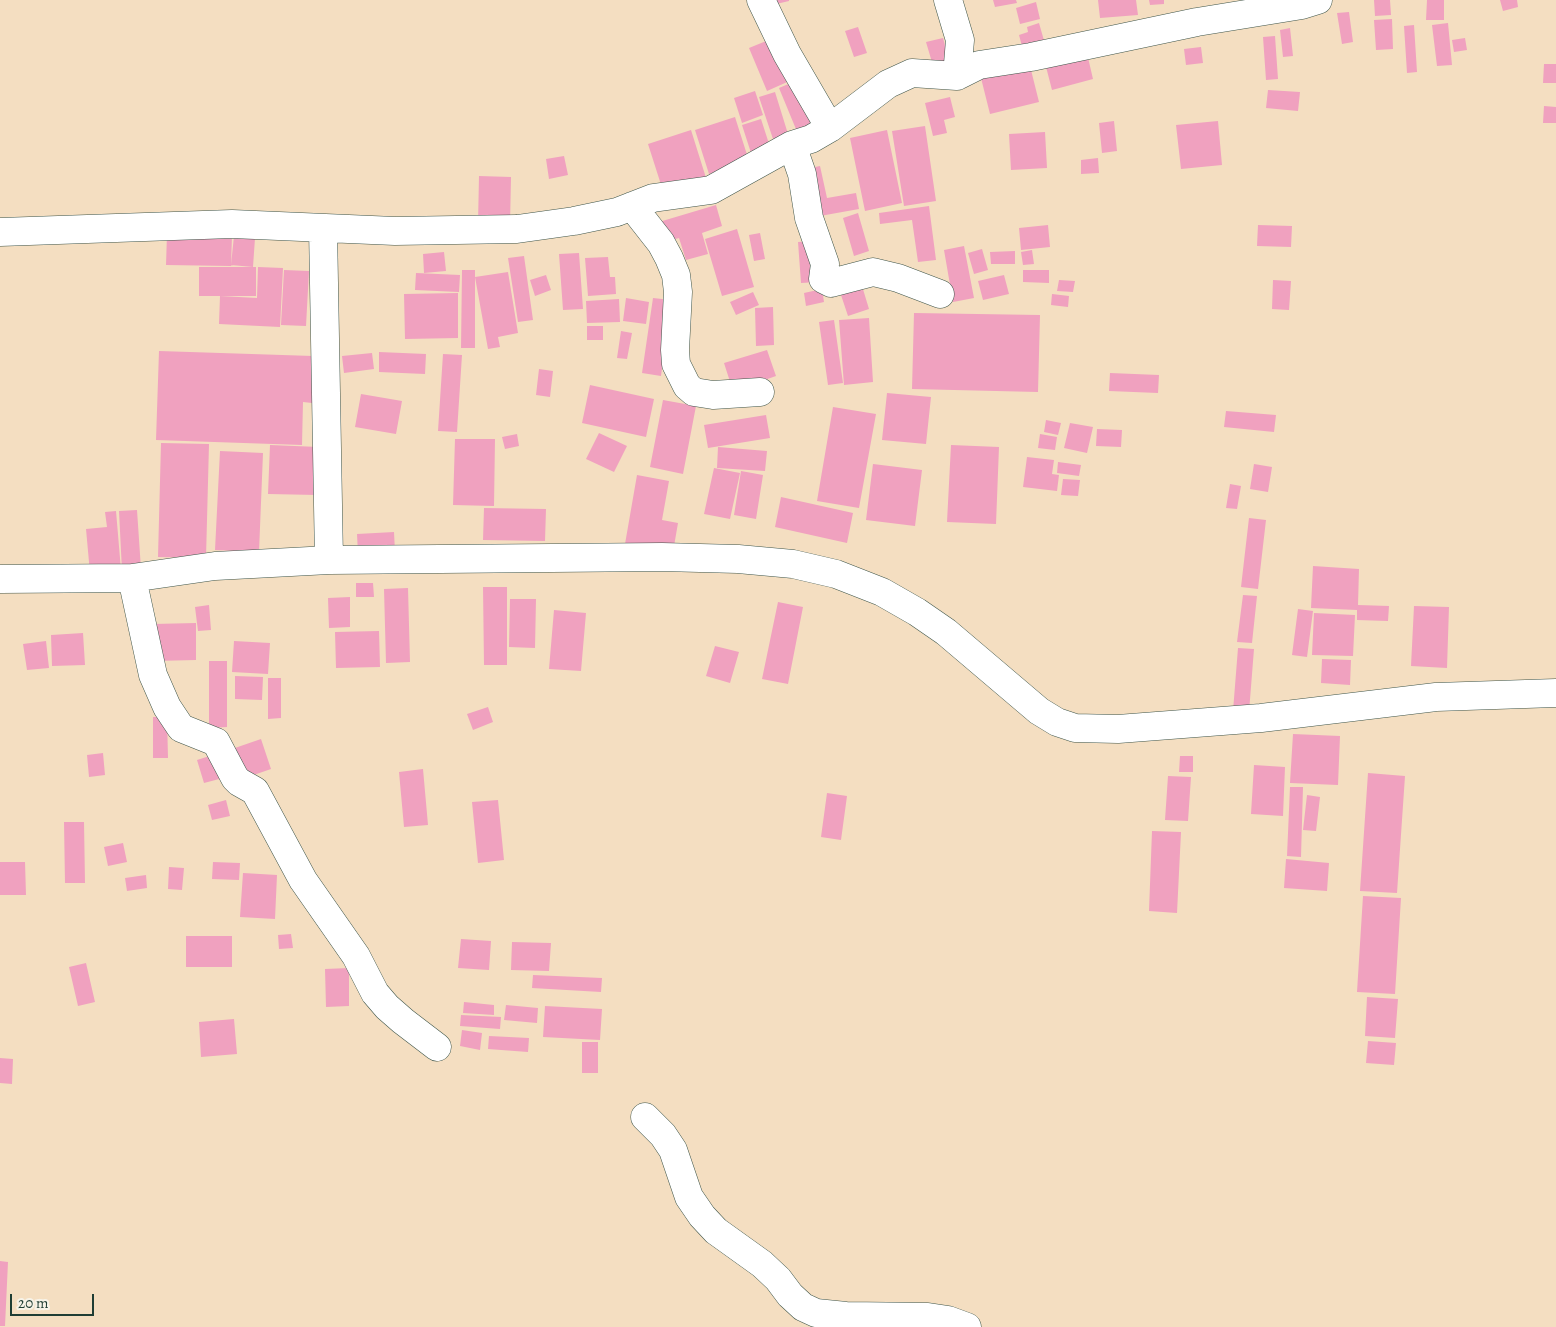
<!DOCTYPE html>
<style>
body{margin:0}
#map{position:relative;width:1556px;height:1327px;overflow:hidden;background:#f4dec1;font-family:Alegreya,serif}
canvas{display:block}
.scale{position:absolute;left:10px;top:1294px;width:84px;height:22px;box-sizing:border-box;border:2px solid #1f3d34;border-top:0;padding-left:6px;font-size:15px;line-height:18px;white-space:nowrap;color:#1f3d34;-webkit-text-stroke:4px #f7f3e8;paint-order:stroke}
</style>
<div id="map">
<canvas width="1556" height="1327"></canvas>
<div class="scale">20 m</div>
</div>
<script>
const c = document.querySelector('canvas').getContext('2d');
c.lineJoin = 'round';
function fillPath(path, color) {
  c.fillStyle = color;
  c.fill(path, 'evenodd');
}
function poly(rows) {
  const path = new Path2D();
  for (const r of rows) {
    path.moveTo(r[0], r[1]);
    for (let i = 2; i < r.length; i += 2) path.lineTo(r[i], r[i + 1]);
  }
  return path;
}
function strokePath(path, color, width, dash) {
  c.strokeStyle = color;
  c.lineWidth = width;
  c.lineCap = dash ? 'butt' : 'round';
  c.setLineDash(dash || []);
  c.stroke(path);
}
const building = poly([
 [766,0,789,0,789,1,768,6],
 [993,0,1016,0,1017,3,995,7],
 [1098,0,1136,0,1138,15,1100,18],
 [1149,0,1164,0,1164,4,1150,5],
 [1374,0,1390,0,1391,15,1375,16],
 [1427,0,1444,0,1444,20,1426,20],
 [1500,0,1517,0,1518,7,1503,11],
 [1036,2,1040,19,1020,24,1016,8],
 [1349,12,1353,42,1342,44,1337,13],
 [1392,19,1393,49,1376,50,1374,20],
 [1039,23,1045,44,1023,50,1019,35,1028,32,1027,27],
 [1448,23,1452,65,1437,66,1432,25],
 [1414,25,1417,72,1407,73,1404,26],
 [858,27,867,53,854,57,845,31],
 [1290,28,1293,56,1283,57,1280,30],
 [1275,36,1278,79,1266,80,1263,37],
 [776,37,794,79,767,91,749,48],
 [943,38,950,64,934,69,926,42],
 [1465,38,1467,50,1454,52,1452,40],
 [1201,47,1203,63,1186,65,1184,49],
 [1086,49,1093,79,1052,90,1044,59],
 [1029,62,1039,102,990,114,980,74],
 [1544,64,1556,64,1556,83,1543,83],
 [800,79,820,125,798,134,779,88],
 [1268,90,1300,92,1298,111,1266,108],
 [755,91,763,115,742,123,734,98],
 [775,92,788,134,773,139,759,97],
 [950,97,955,117,944,120,947,133,933,136,925,103],
 [1544,106,1556,107,1556,123,1543,123],
 [735,117,749,161,709,174,695,130],
 [761,119,771,150,752,156,742,125],
 [1114,121,1117,151,1102,153,1099,123],
 [1218,121,1222,165,1181,169,1176,125],
 [925,126,936,201,904,206,892,131],
 [691,130,707,181,664,194,648,144],
 [887,130,902,203,865,211,850,138],
 [1045,132,1047,168,1011,170,1009,134],
 [564,156,568,175,549,179,546,159],
 [1098,158,1099,173,1081,174,1081,160],
 [820,166,827,198,856,193,859,209,820,216,810,168],
 [479,176,511,177,510,225,478,224],
 [716,205,722,226,702,233,708,254,686,260,679,238,665,242,659,222],
 [929,206,936,260,918,262,912,220,880,224,879,213],
 [858,213,869,251,854,256,843,218],
 [1048,225,1050,247,1021,250,1019,228],
 [1258,225,1292,226,1291,247,1257,246],
 [737,229,754,287,722,296,705,239],
 [760,233,765,259,754,261,749,235],
 [167,234,232,235,231,266,166,265],
 [234,236,255,238,253,267,231,265],
 [815,241,818,282,801,283,798,242],
 [964,246,974,298,953,302,944,250],
 [982,249,988,270,974,274,968,253],
 [1032,250,1034,264,1023,265,1021,252],
 [1015,251,1015,264,991,264,990,252],
 [444,252,446,271,424,273,423,254],
 [579,253,583,309,563,310,559,254],
 [524,256,533,320,518,322,508,258],
 [608,257,610,277,615,277,616,294,588,296,585,258],
 [199,267,256,267,256,296,199,296],
 [258,267,283,268,280,327,219,324,220,296,257,298],
 [284,270,309,271,306,326,281,325],
 [462,270,475,270,475,348,461,348],
 [1023,270,1049,270,1049,283,1023,282],
 [508,272,518,333,498,337,500,347,488,349,475,277],
 [416,273,460,275,459,292,415,290],
 [546,275,551,290,535,296,530,280],
 [1004,275,1009,294,983,300,978,281],
 [1059,280,1075,281,1073,292,1057,291],
 [1273,280,1291,281,1289,310,1272,309],
 [862,286,869,309,848,316,840,292],
 [822,289,824,302,806,306,804,293],
 [753,292,759,305,736,315,730,302],
 [458,293,458,338,405,339,404,294],
 [1052,294,1069,296,1068,307,1051,305],
 [626,298,649,302,646,324,623,321],
 [653,298,671,300,661,376,642,373],
 [619,299,620,322,587,323,586,301],
 [773,307,774,345,756,346,755,308],
 [914,313,1040,315,1038,392,912,389],
 [869,318,873,382,844,385,839,320],
 [834,320,843,383,828,385,819,322],
 [587,326,603,326,603,340,587,340],
 [621,331,632,333,627,359,617,358],
 [767,350,776,376,733,391,724,363],
 [159,351,313,356,312,403,303,402,302,445,156,440],
 [379,352,426,354,425,374,379,372],
 [372,353,374,369,344,373,342,356],
 [443,354,462,355,457,432,438,431],
 [539,369,553,371,550,397,536,395],
 [1110,373,1159,375,1158,393,1109,391],
 [590,385,654,399,646,437,582,423],
 [887,393,931,397,926,444,882,440],
 [361,394,402,401,396,434,355,427],
 [663,400,696,406,683,474,650,467],
 [833,407,876,414,859,508,817,501],
 [1226,411,1276,415,1274,432,1224,427],
 [766,415,770,438,708,448,704,425],
 [1046,420,1061,423,1058,435,1044,432],
 [1070,423,1093,427,1087,453,1064,448],
 [1097,429,1122,430,1121,447,1096,446],
 [599,433,627,446,614,472,586,459],
 [517,434,519,446,505,449,502,437],
 [1040,434,1057,437,1055,450,1038,448],
 [455,439,495,439,494,506,453,505],
 [161,443,209,444,206,558,158,557],
 [270,445,319,447,317,495,268,494],
 [951,445,999,447,996,524,947,522],
 [718,447,767,451,765,471,717,468],
 [220,451,263,453,259,552,215,550],
 [1027,457,1054,460,1052,474,1059,475,1057,491,1023,487],
 [1058,462,1081,465,1079,476,1057,473],
 [873,464,922,470,915,526,866,520],
 [1254,464,1272,467,1268,492,1250,489],
 [714,468,740,473,730,519,704,514],
 [741,471,763,475,756,519,734,515],
 [637,475,669,481,662,520,678,523,673,552,625,544],
 [1063,479,1080,480,1078,496,1061,495],
 [1230,484,1241,486,1237,509,1226,508],
 [781,497,853,513,847,543,775,527],
 [484,508,546,509,545,541,483,540],
 [137,510,141,569,122,571,119,511],
 [116,511,121,570,90,573,86,529,107,527,105,512],
 [1249,518,1266,520,1258,589,1241,587],
 [394,532,395,552,358,554,357,534],
 [1313,566,1359,569,1358,605,1389,606,1388,621,1357,620,1357,610,1311,608],
 [356,583,373,583,374,597,356,597],
 [483,587,507,587,507,665,484,665],
 [408,588,410,662,386,663,384,589],
 [1243,595,1257,596,1252,643,1237,642],
 [350,597,350,627,329,628,328,598],
 [510,599,536,599,535,648,509,647],
 [778,602,803,607,788,684,762,679],
 [209,605,211,630,198,631,195,607],
 [1414,606,1449,607,1447,668,1411,666],
 [1298,609,1313,611,1307,657,1292,655],
 [554,610,586,613,581,671,549,669],
 [1314,613,1355,615,1353,656,1312,655],
 [196,623,196,660,154,661,153,624],
 [379,631,380,667,336,668,335,632],
 [83,633,85,665,52,666,51,635],
 [46,641,49,668,27,670,23,644],
 [234,641,270,643,268,674,232,672],
 [715,646,739,652,730,683,706,676],
 [1238,648,1254,649,1249,712,1233,711],
 [1322,659,1351,660,1350,685,1321,683],
 [209,661,227,661,227,727,209,728],
 [235,676,263,677,262,700,235,699],
 [268,678,281,678,281,718,268,719],
 [488,707,493,722,473,730,467,714],
 [153,717,167,717,168,758,153,758],
 [1293,734,1340,736,1338,785,1290,783],
 [261,739,271,769,242,779,232,749],
 [103,753,105,775,89,777,87,755],
 [216,754,223,778,204,783,197,760],
 [1180,756,1193,756,1193,772,1179,772],
 [1254,765,1285,767,1283,816,1251,814],
 [423,769,428,825,404,827,399,772],
 [1368,773,1405,776,1397,893,1360,891],
 [1168,776,1191,777,1188,821,1165,820],
 [1290,787,1303,787,1301,857,1287,856],
 [827,793,847,796,841,840,821,837],
 [1307,795,1320,797,1316,831,1303,830],
 [226,800,230,816,212,820,208,805],
 [498,800,504,860,478,863,472,802],
 [64,822,84,822,85,883,65,883],
 [1152,831,1181,832,1177,913,1149,911],
 [123,843,127,862,108,866,104,847],
 [1286,859,1329,863,1327,891,1284,888],
 [0,862,25,862,26,895,0,895],
 [213,862,240,863,239,880,212,879],
 [169,867,184,868,182,890,168,889],
 [243,873,277,875,275,919,240,917],
 [146,875,147,888,127,891,125,878],
 [1363,896,1401,898,1395,994,1357,992],
 [291,934,293,948,279,949,278,935],
 [186,936,232,936,232,967,186,967],
 [461,939,491,941,489,970,458,968],
 [512,942,551,943,549,971,511,970],
 [86,963,95,1002,78,1006,69,967],
 [349,968,349,1006,326,1007,325,969],
 [533,975,602,978,601,992,532,988],
 [1367,997,1398,999,1395,1038,1365,1036],
 [464,1002,494,1005,494,1015,463,1013],
 [506,1005,538,1008,537,1023,504,1020],
 [545,1006,602,1009,600,1040,543,1037],
 [461,1015,501,1017,500,1029,460,1026],
 [234,1019,237,1054,201,1057,199,1022],
 [462,1030,482,1033,480,1050,460,1046],
 [489,1036,529,1038,528,1052,488,1049],
 [1368,1041,1396,1043,1394,1065,1366,1063],
 [582,1042,598,1042,598,1073,582,1073],
 [0,1058,13,1059,12,1084,0,1083],
 [0,1261,8,1262,5,1326,0,1326]
]);
const minor = poly([
 [761,0,787,54,830,128],
 [948,0,960,40,957,76],
 [792,145,802,174,809,218,825,264,823,279,831,283,873,272,898,278,940,294],
 [632,206,661,243,669,258,676,275,678,292,675,350,676,364,687,386,694,392,713,395,760,392],
 [323,228,329,560],
 [0,232,232,224,395,231,517,229,574,221,617,212,653,198,711,190,792,145,811,139,830,128,888,84,912,73,957,76,979,65,1031,57,1197,22,1302,5,1318,0],
 [132,578,153,675,167,707,181,728,216,742,235,778,239,782,255,791,303,880,356,956,375,993,387,1007,403,1021,437,1047],
 [0,579,132,578,215,566,329,560,662,557,738,559,793,564,836,574,882,592,917,612,946,632,1039,711,1057,722,1075,728,1118,729,1261,718,1436,697,1556,693],
 [645,1117,663,1135,673,1150,689,1197,702,1216,716,1231,762,1264,778,1279,790,1295,803,1307,816,1313,846,1316,928,1317,948,1320,967,1327]
]);
fillPath(building, '#f0a1bf');
strokePath(minor, '#3f5549', 29);
strokePath(minor, '#fff', 28);
</script>
